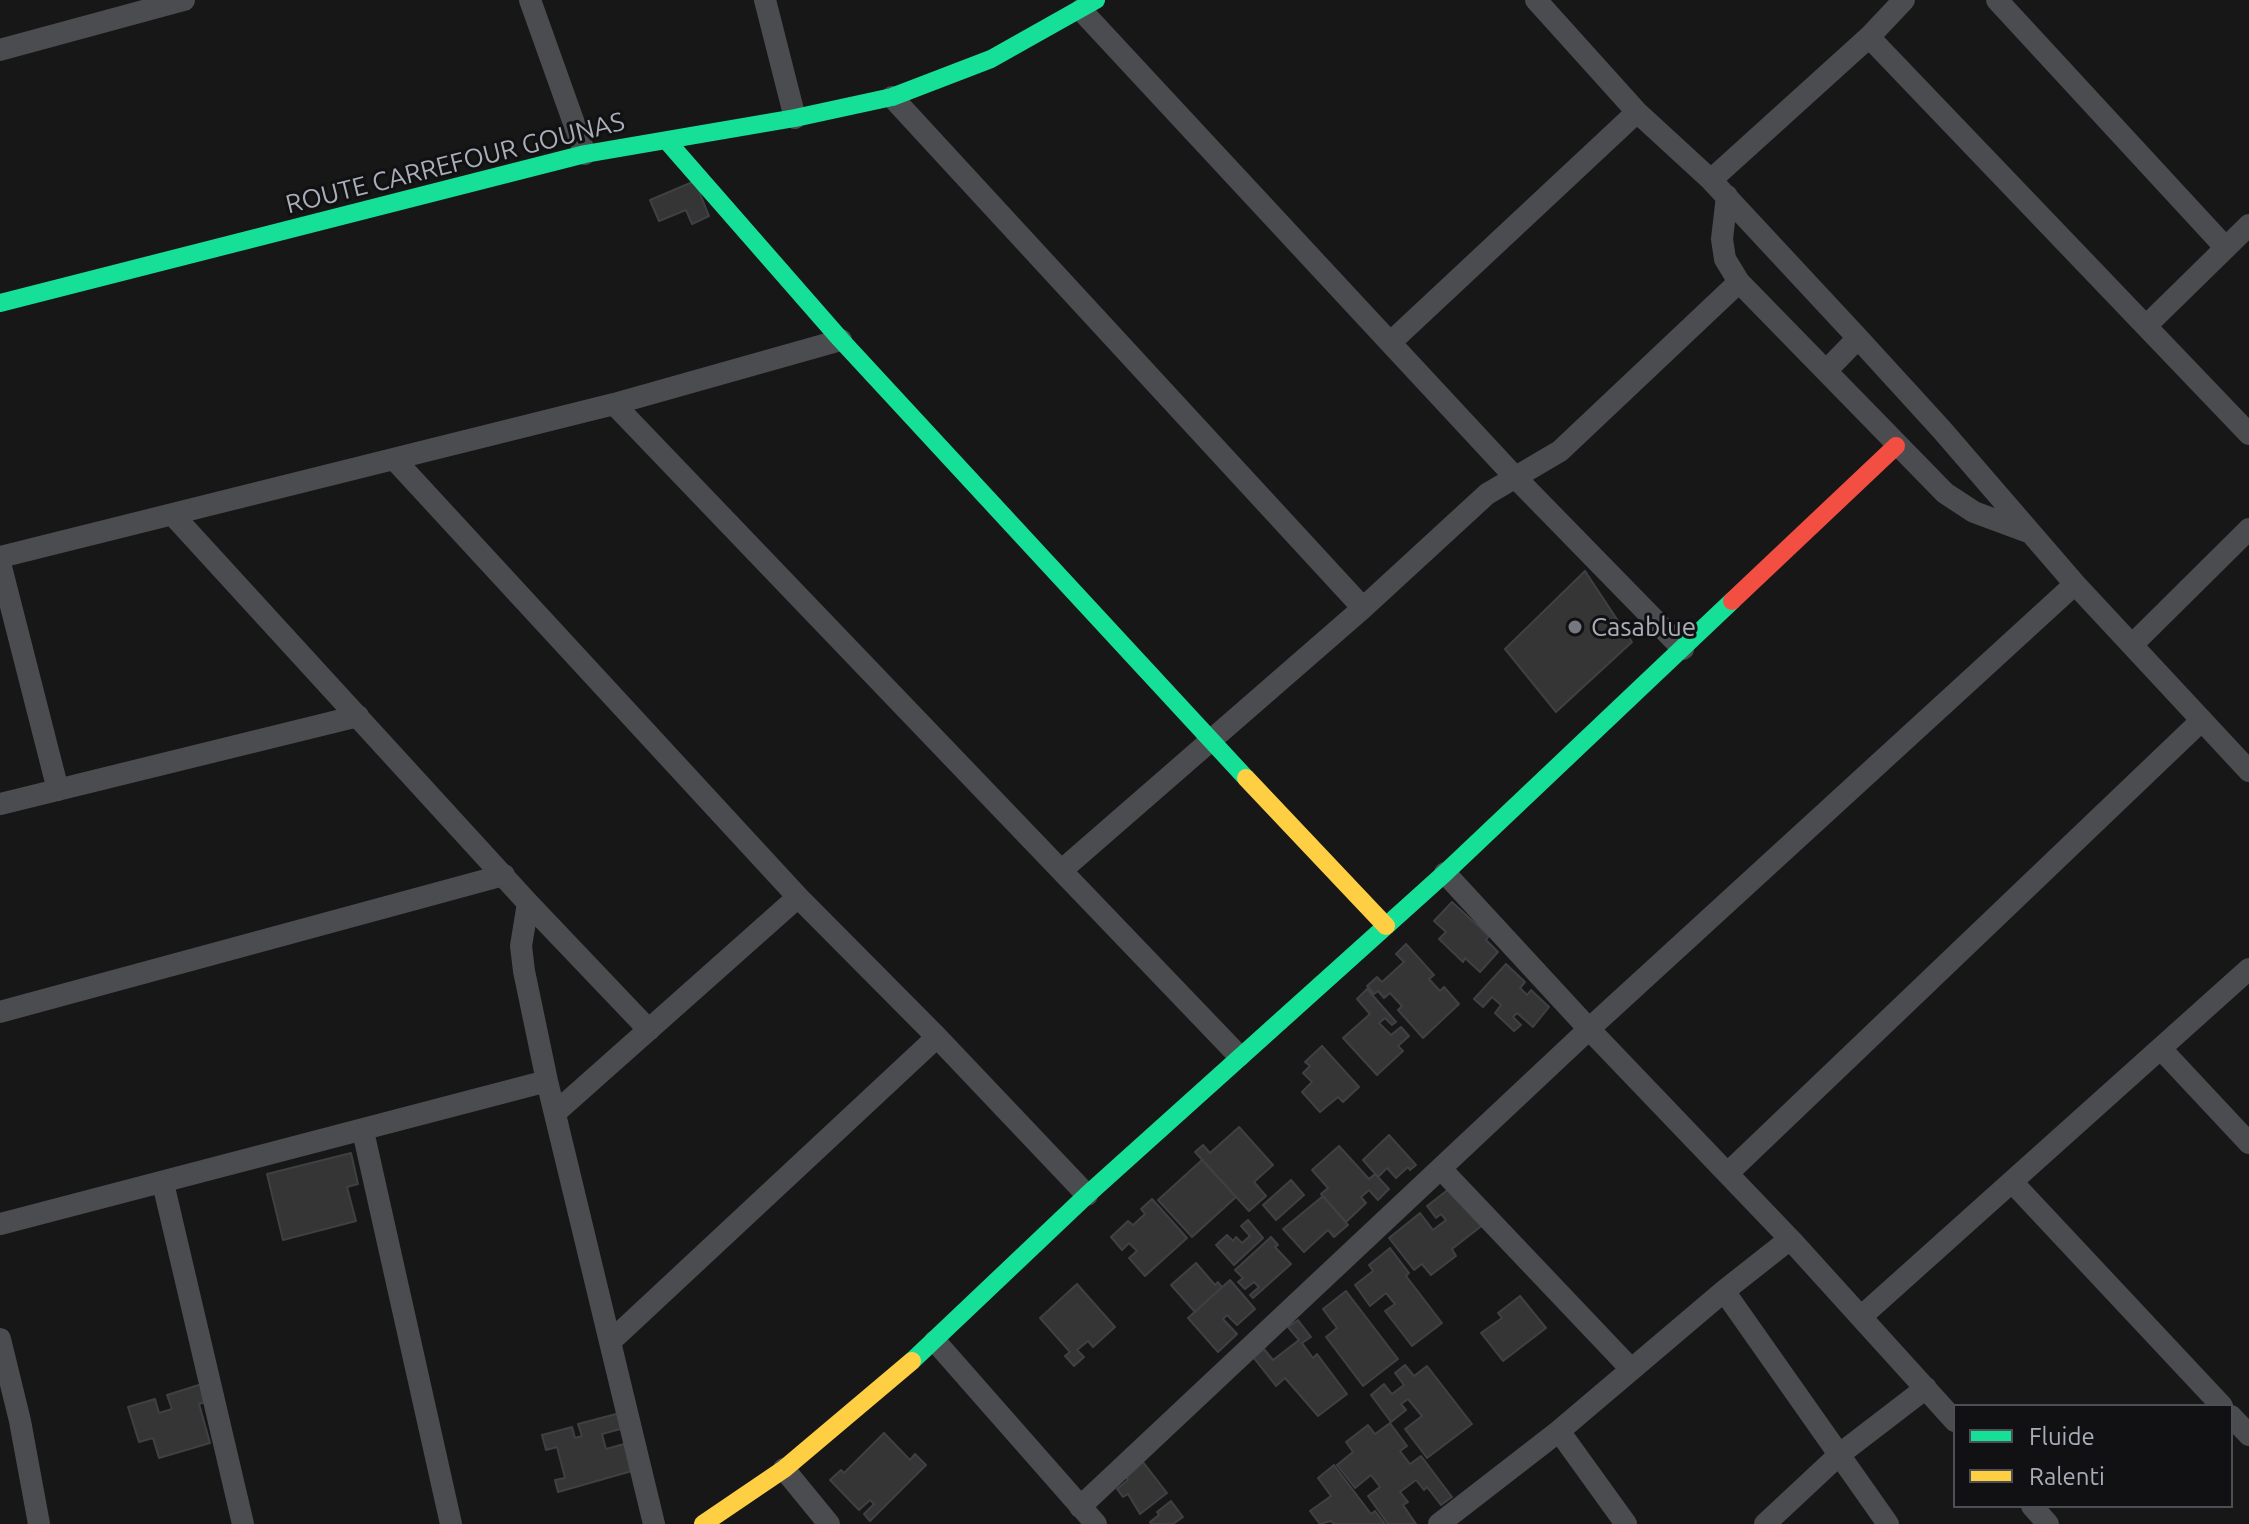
<!DOCTYPE html>
<style>
body{margin:0}
#map{position:relative;width:2249px;height:1524px;overflow:hidden;background:#171717;font-family:Ubuntu,sans-serif}
canvas{display:block}
.legend{position:absolute;left:1953px;top:1404px;width:280px;height:104px;box-sizing:border-box;background:#111113;border:2px solid #4d4f55;margin:0;padding:10px 14px;list-style:none;font-size:24px;color:#a8adb8}
.legend li{display:flex;align-items:center;gap:16px;height:40px}
.legend b{width:40px;border:2px solid #4d4f55}
</style>
<div id="map">
<canvas width="2249" height="1524"></canvas>
<ul class="legend">
<li><b style="height:10px;background:#16e098"></b>Fluide</li>
<li><b style="height:10px;background:#ffcf43"></b>Ralenti</li>
</ul>
</div>
<script>
const c = document.querySelector('canvas').getContext('2d');
c.lineJoin = 'round';
function fillPath(path, color) {
  c.fillStyle = color;
  c.fill(path, 'evenodd');
}
function poly(rows) {
  const path = new Path2D();
  for (const r of rows) {
    path.moveTo(r[0], r[1]);
    for (let i = 2; i < r.length; i += 2) path.lineTo(r[i], r[i + 1]);
  }
  return path;
}
function strokePath(path, color, width, dash) {
  c.strokeStyle = color;
  c.lineWidth = width;
  c.lineCap = dash ? 'butt' : 'round';
  c.setLineDash(dash || []);
  c.stroke(path);
}
function write(font, color, halo, rows, align = 'center') {
  c.font = font + ' Ubuntu,sans-serif';
  c.lineWidth = 6;
  c.setLineDash([]);
  c.textBaseline = 'middle';
  c.strokeStyle = halo;
  c.fillStyle = color;
  for (const [text, x, y, turn = 0] of rows) {
    c.save();
    c.translate(x, y);
    c.rotate((+turn || 0) * Math.PI / 180);
    c.textAlign = isNaN(turn) ? turn : align;
    if (halo) c.strokeText(text, 0, 0);
    c.fillText(text, 0, 0);
    c.restore();
  }
}
const building = poly([
 [695,181,709,216,692,224,686,210,659,221,650,200,695,181],
 [1585,571,1632,642,1556,712,1505,649,1585,571],
 [1452,902,1489,936,1486,940,1498,952,1480,972,1465,958,1463,962,1439,939,1446,932,1434,921,1452,902],
 [1406,944,1434,975,1429,979,1440,991,1444,987,1459,1004,1423,1038,1398,1010,1402,1006,1390,993,1384,998,1378,991,1374,994,1367,986,1377,977,1382,982,1404,962,1396,954,1406,944],
 [1506,964,1525,982,1520,988,1527,995,1531,990,1549,1007,1533,1027,1517,1013,1513,1017,1521,1025,1514,1031,1495,1013,1501,1005,1492,997,1483,1007,1474,999,1506,964],
 [1367,989,1396,1022,1392,1025,1385,1018,1379,1023,1391,1035,1401,1027,1409,1036,1398,1046,1403,1051,1377,1075,1343,1038,1370,1014,1357,999,1367,989],
 [1322,1046,1359,1087,1343,1102,1338,1097,1320,1112,1302,1092,1312,1082,1303,1073,1310,1066,1305,1062,1322,1046],
 [1239,1127,1273,1165,1254,1182,1266,1196,1249,1211,1195,1152,1203,1145,1210,1153,1239,1127],
 [1389,1135,1416,1165,1410,1170,1408,1167,1396,1178,1387,1168,1378,1177,1363,1160,1389,1135],
 [1339,1146,1369,1179,1375,1174,1389,1189,1378,1200,1369,1190,1361,1197,1366,1203,1346,1222,1321,1194,1328,1188,1312,1170,1339,1146],
 [351,1153,358,1184,347,1187,356,1221,283,1240,267,1174,351,1153],
 [1202,1160,1236,1197,1192,1237,1158,1200,1202,1160],
 [1291,1180,1304,1195,1276,1220,1263,1205,1291,1180],
 [1454,1185,1484,1224,1452,1249,1456,1256,1431,1275,1422,1264,1414,1270,1389,1238,1420,1213,1433,1230,1446,1220,1441,1214,1436,1218,1427,1206,1454,1185],
 [1323,1196,1348,1225,1334,1237,1328,1230,1304,1252,1283,1229,1323,1196],
 [1152,1199,1187,1238,1145,1276,1129,1258,1137,1251,1129,1243,1122,1250,1111,1237,1128,1221,1133,1225,1145,1214,1141,1209,1152,1199],
 [1248,1220,1263,1238,1234,1265,1216,1245,1227,1235,1233,1241,1236,1237,1242,1243,1250,1236,1241,1226,1248,1220],
 [1271,1237,1278,1245,1275,1247,1291,1264,1253,1298,1250,1295,1259,1287,1254,1282,1245,1289,1238,1282,1243,1278,1235,1270,1271,1237],
 [1390,1248,1409,1273,1406,1276,1442,1323,1412,1346,1385,1311,1395,1304,1386,1293,1370,1306,1355,1285,1373,1271,1369,1265,1390,1248],
 [1196,1263,1215,1285,1218,1282,1222,1287,1195,1312,1171,1285,1196,1263],
 [1230,1280,1255,1309,1237,1325,1227,1315,1223,1319,1237,1334,1218,1352,1188,1318,1230,1280],
 [1077,1284,1115,1327,1093,1347,1088,1341,1077,1350,1084,1357,1074,1366,1065,1356,1070,1352,1040,1318,1077,1284],
 [1346,1291,1398,1359,1363,1386,1326,1337,1337,1328,1323,1309,1346,1291],
 [1520,1296,1546,1328,1503,1361,1481,1333,1502,1318,1498,1313,1520,1296],
 [1298,1320,1311,1337,1302,1343,1313,1358,1317,1354,1347,1394,1318,1416,1285,1378,1276,1386,1253,1357,1264,1349,1273,1360,1299,1340,1288,1327,1298,1320],
 [1405,1365,1414,1376,1427,1366,1472,1424,1427,1458,1405,1429,1422,1416,1408,1399,1401,1404,1406,1410,1391,1422,1371,1395,1384,1384,1392,1394,1404,1385,1395,1373,1405,1365],
 [202,1384,208,1401,199,1404,210,1443,159,1458,153,1438,139,1442,128,1407,155,1399,159,1413,172,1409,167,1395,202,1384],
 [620,1413,624,1428,602,1434,606,1449,624,1444,632,1471,558,1492,555,1480,565,1478,557,1447,546,1450,542,1435,572,1427,575,1438,582,1436,578,1424,620,1413],
 [1390,1423,1407,1446,1400,1451,1410,1464,1421,1456,1452,1497,1441,1505,1427,1487,1424,1490,1416,1480,1400,1492,1408,1502,1403,1505,1416,1524,1388,1524,1368,1496,1380,1487,1371,1475,1355,1488,1337,1465,1353,1452,1346,1442,1368,1425,1375,1434,1390,1423],
 [884,1433,910,1460,915,1454,926,1465,870,1521,864,1514,874,1504,870,1500,859,1510,830,1480,841,1470,844,1473,884,1433],
 [1143,1462,1167,1493,1140,1514,1128,1494,1123,1497,1117,1489,1128,1480,1125,1476,1143,1462],
 [1334,1465,1371,1514,1375,1511,1385,1524,1334,1524,1331,1521,1320,1524,1310,1511,1331,1496,1318,1478,1334,1465],
 [1171,1501,1183,1517,1173,1524,1151,1524,1150,1522,1159,1515,1157,1512,1171,1501]
]);
const street = poly([
 [530,0,585,154],
 [765,0,795,118],
 [1536,0,1637,112,1711,180,1858,338,1942,430,2075,584,2249,771],
 [1997,0,2225,247],
 [1081,10,1514,476,1683,649],
 [1869,37,2249,434],
 [0,50,184,0],
 [892,97,1363,608],
 [1711,180,1869,37,1904,0],
 [1727,196,1722,239,1725,259,1739,282,1945,493,1974,512,2028,532],
 [2146,326,2249,225],
 [1391,342,1637,112],
 [1826,371,1858,338],
 [614,404,1239,1056],
 [394,459,798,897,937,1037,1087,1195],
 [173,515,528,903,649,1030],
 [0,557,614,404,841,340],
 [0,563,58,790],
 [2132,645,2249,529],
 [0,804,358,716],
 [1062,870,1363,608,1487,494,1560,451,1739,282],
 [1445,873,1589,1029,1790,1239,1955,1421],
 [528,903,521,946,524,971,547,1081,654,1524],
 [0,1012,504,875],
 [2161,1049,2249,1143],
 [555,1113,798,897],
 [363,1131,451,1524],
 [1442,1170,1631,1369],
 [1728,1173,2202,720],
 [163,1183,243,1524],
 [2013,1183,2222,1406],
 [0,1224,547,1081],
 [1724,1291,1888,1524],
 [1862,1316,2249,969],
 [0,1339,20,1421,39,1524],
 [611,1341,937,1037],
 [935,1341,1096,1524],
 [2231,1416,2249,1435],
 [1559,1431,1626,1524],
 [784,1469,829,1524],
 [2032,1506,2048,1524],
 [1080,1507,1589,1029,2075,584],
 [1439,1524,1559,1431,1724,1291,1790,1239],
 [1765,1524,1840,1454,1926,1388]
]);
const fast = poly([
 [667,141,841,340,1246,778],
 [0,303,585,154,795,118,892,97,991,59,1096,0],
 [912,1361,1087,1195,1445,873,1732,601]
]);
const slow = poly([
 [1246,778,1386,926],
 [703,1524,784,1469,912,1361]
]);
const jam = poly([
 [1732,601,1896,446]
]);
const markers = [
 [1575,627,8,"#757880"]
];
const streetNames = [
 ["ROUTE CARREFOUR GOUNAS",455,163,-14]
];
const poiNames = [
 ["Casablue",1591,627]
];
fillPath(building, '#353536');
strokePath(building, '#3f4043', 2);
strokePath(street, '#4b4c50', 22);
strokePath(fast, '#16e098', 18);
strokePath(slow, '#ffcf43', 18);
strokePath(jam, '#f24e42', 18);
for (const [x, y, r, color] of markers) {
  const dot = new Path2D();
  dot.arc(x, y, r, 0, 2 * Math.PI);
  c.fillStyle = color;
  c.fill(dot);
  strokePath(dot, '#111113', 3);
}
write('26px', '#a8adb8', '#111113', streetNames);
write('26px', '#a8adb8', '#111113', poiNames, 'left');
</script>
